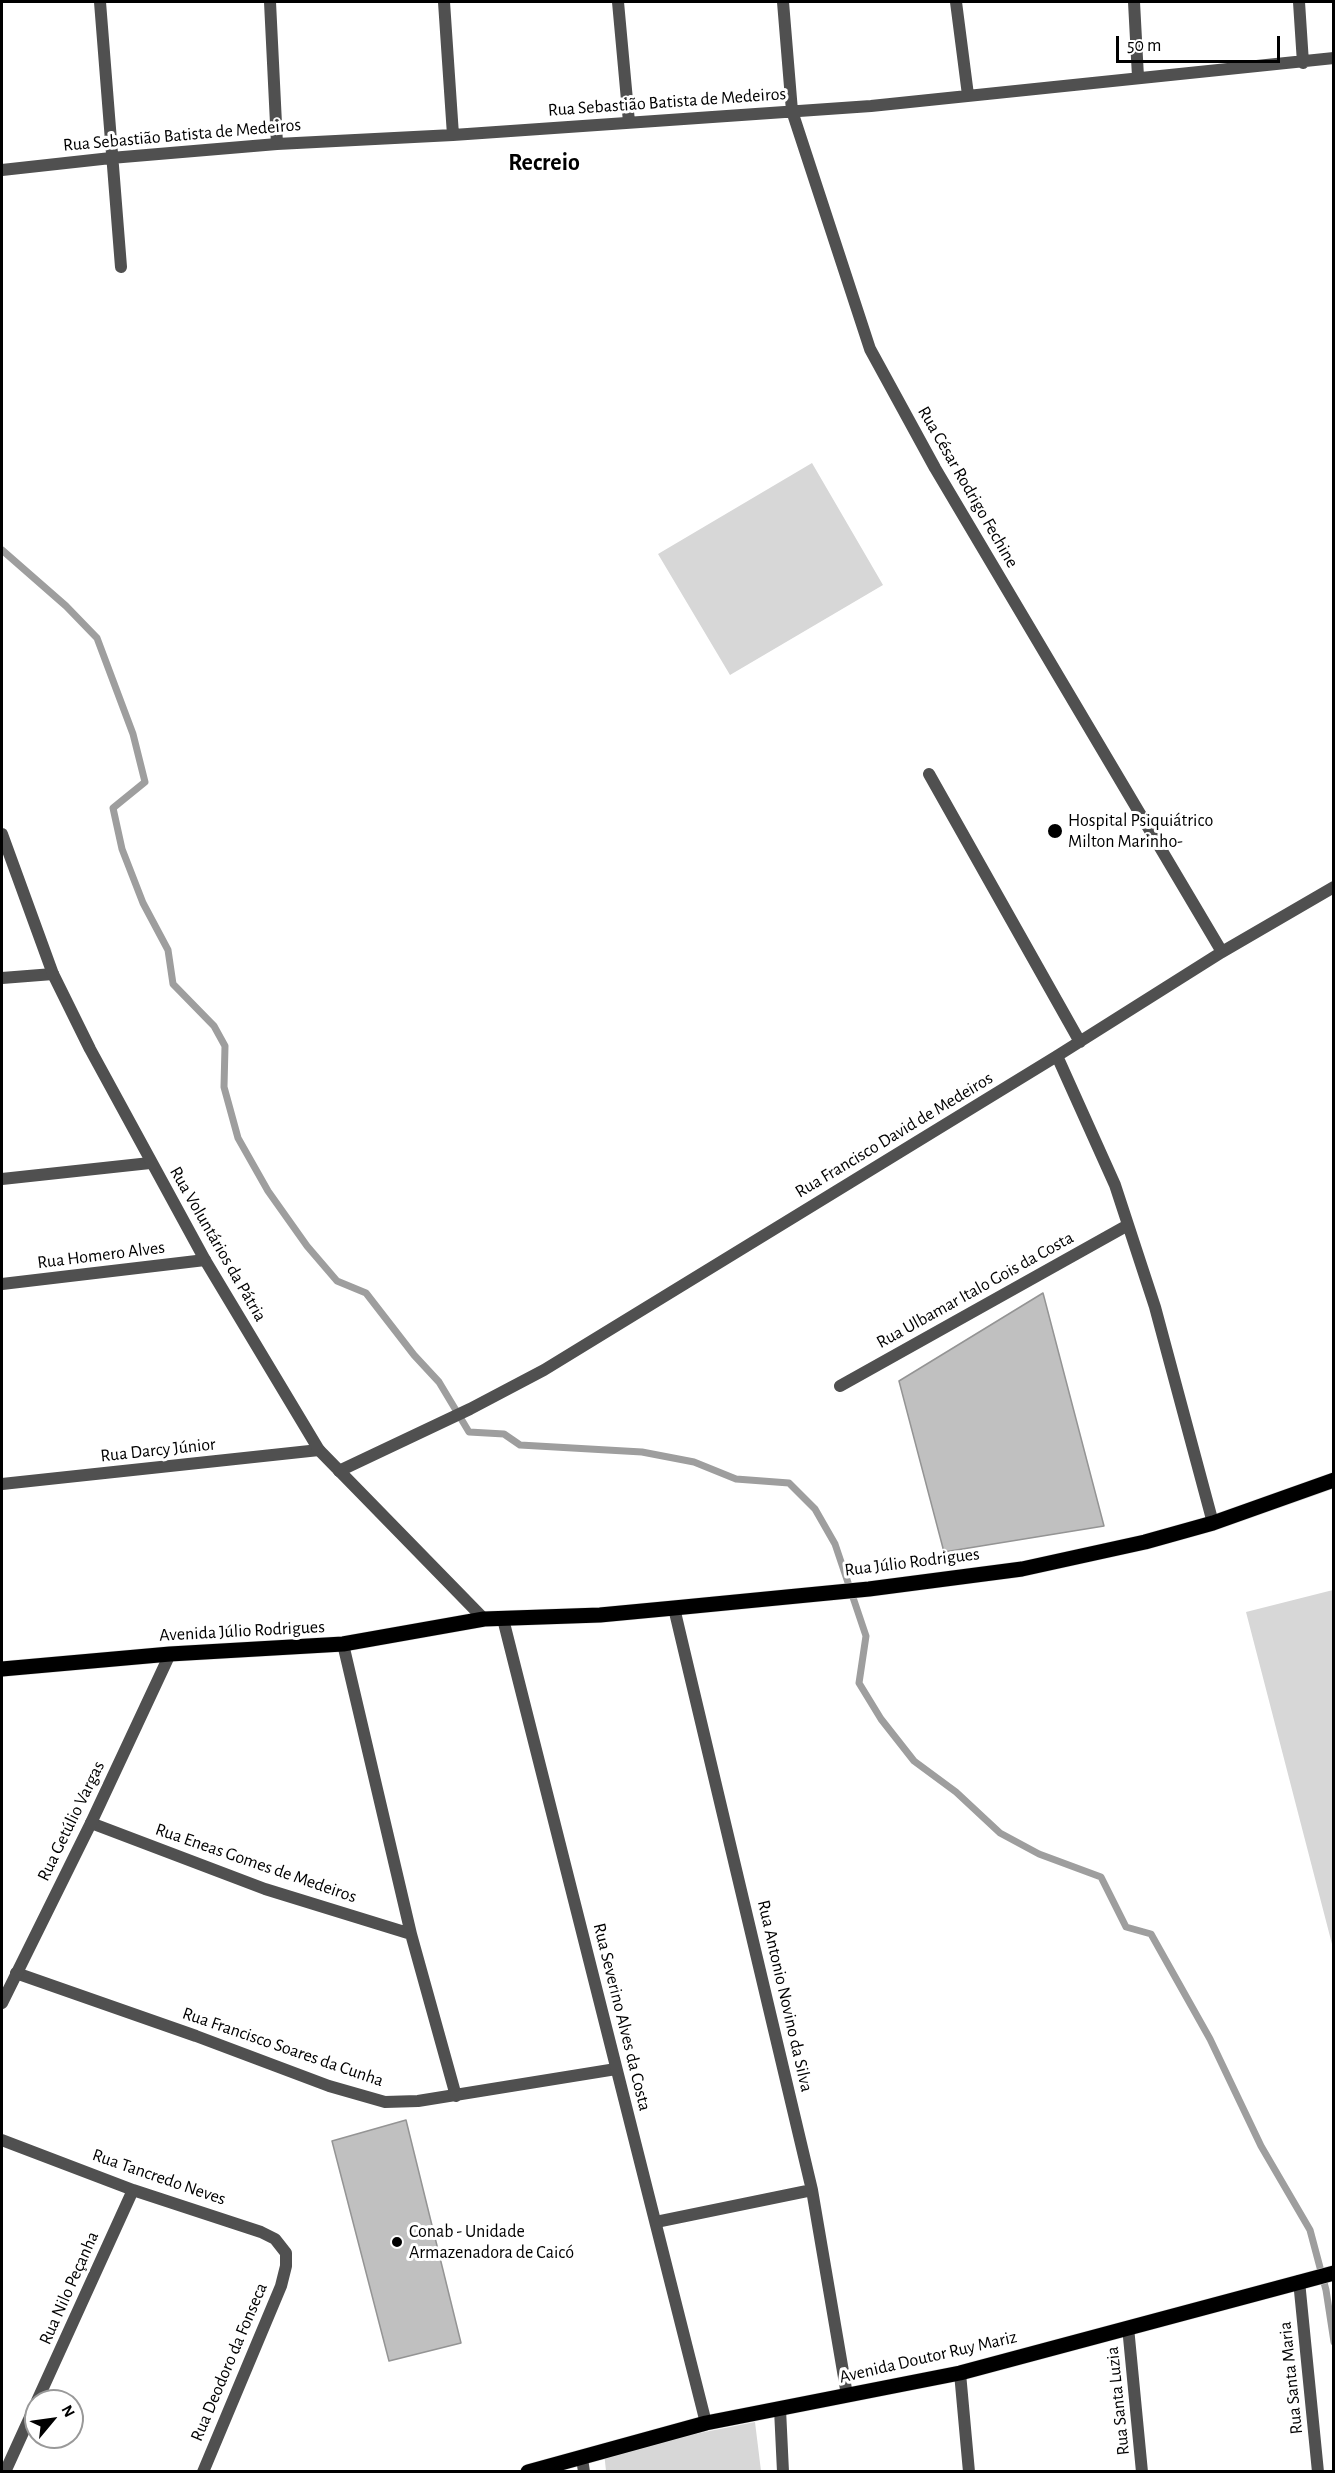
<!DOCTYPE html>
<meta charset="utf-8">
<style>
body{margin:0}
#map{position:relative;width:1335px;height:2473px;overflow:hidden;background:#fff;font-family:"Alegreya Sans",sans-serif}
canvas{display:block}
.frame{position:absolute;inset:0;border:3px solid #000;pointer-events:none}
.north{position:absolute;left:24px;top:2389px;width:60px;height:60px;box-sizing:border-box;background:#fff;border:2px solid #999;border-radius:50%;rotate:61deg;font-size:16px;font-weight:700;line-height:24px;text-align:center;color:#000}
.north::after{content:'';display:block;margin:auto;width:21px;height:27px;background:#000;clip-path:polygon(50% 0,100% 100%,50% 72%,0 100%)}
.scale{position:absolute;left:1116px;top:36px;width:164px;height:27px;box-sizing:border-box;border:3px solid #000;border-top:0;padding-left:8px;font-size:18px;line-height:21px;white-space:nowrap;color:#000;-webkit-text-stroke:4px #fff;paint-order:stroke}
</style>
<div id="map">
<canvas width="1335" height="2473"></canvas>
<div class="frame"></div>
<div class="north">N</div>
<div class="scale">50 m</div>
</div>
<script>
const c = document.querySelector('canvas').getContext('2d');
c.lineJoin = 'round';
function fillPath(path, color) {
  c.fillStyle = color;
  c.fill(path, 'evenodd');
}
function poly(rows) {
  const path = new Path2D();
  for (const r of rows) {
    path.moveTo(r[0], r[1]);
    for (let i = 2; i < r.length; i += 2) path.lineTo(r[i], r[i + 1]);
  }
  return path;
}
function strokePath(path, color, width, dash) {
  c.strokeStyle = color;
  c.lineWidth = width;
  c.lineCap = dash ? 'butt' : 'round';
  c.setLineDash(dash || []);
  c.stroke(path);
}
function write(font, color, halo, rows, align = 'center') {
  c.font = font + ' "Alegreya Sans",sans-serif';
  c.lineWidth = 6;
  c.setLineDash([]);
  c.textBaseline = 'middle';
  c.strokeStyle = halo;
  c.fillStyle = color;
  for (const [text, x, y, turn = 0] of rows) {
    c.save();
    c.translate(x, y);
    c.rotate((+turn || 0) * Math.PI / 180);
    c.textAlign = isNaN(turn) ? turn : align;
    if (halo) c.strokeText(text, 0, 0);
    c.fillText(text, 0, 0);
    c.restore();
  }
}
const green = poly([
 [812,463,883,585,730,675,658,554],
 [1333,1590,1334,1590,1333,1948,1246,1612],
 [755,2422,761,2471,606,2471,604,2452]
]);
const stream = poly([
 [2,550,66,606,97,638,133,734,145,782,113,808,122,849,143,903,168,950,173,984,214,1026,225,1046,224,1087,238,1138,268,1191,307,1246,337,1281,366,1293,414,1355,439,1382,469,1432,504,1434,520,1445,642,1452,694,1462,736,1479,789,1483,815,1509,835,1544,866,1636,859,1683,881,1719,914,1761,956,1792,1000,1833,1039,1854,1101,1877,1126,1927,1151,1934,1210,2039,1261,2146,1310,2230,1326,2290,1334,2342]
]);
const building = poly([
 [1043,1293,1104,1526,944,1552,899,1381,1043,1293],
 [406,2120,461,2343,389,2361,332,2141,406,2120]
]);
const minor = poly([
 [100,2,121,267],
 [270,2,277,144],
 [444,2,453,135],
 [618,2,629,122],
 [783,2,792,111,870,349,935,468,1222,952],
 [956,2,968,95],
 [1134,2,1138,77],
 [1299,2,1303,63],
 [2,170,111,158,277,144,453,135,871,106,1334,58],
 [929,774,1080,1042],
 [2,978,53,974],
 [1057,1056,1115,1185,1155,1307,1213,1523],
 [2,1179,150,1163],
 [2,1284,205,1260],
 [840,1386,1128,1225],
 [339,1471,470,1409,544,1370,1057,1056,1222,952,1334,887],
 [2,1484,319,1450],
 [674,1608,812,2190,847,2395],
 [343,1644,411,1934,456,2096],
 [91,1823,265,1889,411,1934],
 [16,1973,196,2036,329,2086,385,2102,418,2101,616,2069],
 [2,2140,133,2190,261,2232,275,2239,286,2253,286,2266,281,2286,203,2472],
 [656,2222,812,2190],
 [1299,2281,1318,2472],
 [1128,2327,1142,2472],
 [960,2373,969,2472],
 [37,2401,133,2190],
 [780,2409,783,2472],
 [582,2458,584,2472],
 [5,2472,36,2404]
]);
const tertiary = poly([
 [2,834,53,974,90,1049,205,1260,319,1450,484,1619],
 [503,1619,706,2423],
 [2,2003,91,1823,170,1654]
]);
const primary = poly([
 [2,1669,170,1654,343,1644,484,1619,600,1615,674,1608,869,1589,1022,1569,1145,1542,1213,1523,1334,1480],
 [528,2472,706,2423,960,2373,1334,2273]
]);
const markers = [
 [1055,831,8,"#000"],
 [397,2242,6,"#000"]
];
const streetNames = [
 ["Rua Sebastião Batista de Medeiros",667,102,-4],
 ["Rua Sebastião Batista de Medeiros",182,135,-5],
 ["Rua César Rodrigo Fechine",968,487,60],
 ["Rua Francisco David de Medeiros",894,1135,-31],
 ["Rua Voluntários da Pátria",218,1244,60],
 ["Rua Homero Alves",101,1255,-7],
 ["Rua Ulbamar Italo Gois da Costa",975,1290,-29],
 ["Rua Darcy Júnior",158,1450,-6],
 ["Rua Júlio Rodrigues",912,1562,-7],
 ["Avenida Júlio Rodrigues",242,1631,-3],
 ["Rua Getúlio Vargas",71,1821,-64],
 ["Rua Eneas Gomes de Medeiros",256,1863,19],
 ["Rua Antonio Novino da Silva",785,1996,77],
 ["Rua Severino Alves da Costa",622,2017,76],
 ["Rua Francisco Soares da Cunha",283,2047,19],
 ["Rua Tancredo Neves",159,2177,19],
 ["Rua Nilo Peçanha",69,2288,-66],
 ["Avenida Doutor Ruy Mariz",928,2357,-13],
 ["Rua Deodoro da Fonseca",229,2362,-67],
 ["Rua Santa Maria",1291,2378,-96],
 ["Rua Santa Luzia",1118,2401,-96]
];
const poiNames = [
 ["Hospital Psiquiátrico",1068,821],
 ["Milton Marinho-",1068,842],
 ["Conab - Unidade",409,2232],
 ["Armazenadora de Caicó",409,2253]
];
const districtNames = [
 ["Recreio",544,163]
];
fillPath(green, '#d7d7d7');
strokePath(stream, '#9e9e9e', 7);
fillPath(building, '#c0c0c0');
strokePath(building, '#949494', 1.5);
strokePath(primary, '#dbdbdb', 16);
strokePath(minor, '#505050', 12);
strokePath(tertiary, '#505050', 12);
strokePath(primary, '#000', 15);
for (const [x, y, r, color] of markers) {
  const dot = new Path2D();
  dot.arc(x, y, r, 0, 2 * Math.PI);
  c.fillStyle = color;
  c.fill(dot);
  strokePath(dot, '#fff', 2);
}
write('18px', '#000', '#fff', streetNames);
write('18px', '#000', '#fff', poiNames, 'left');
write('bold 24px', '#000', '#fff', districtNames);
</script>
